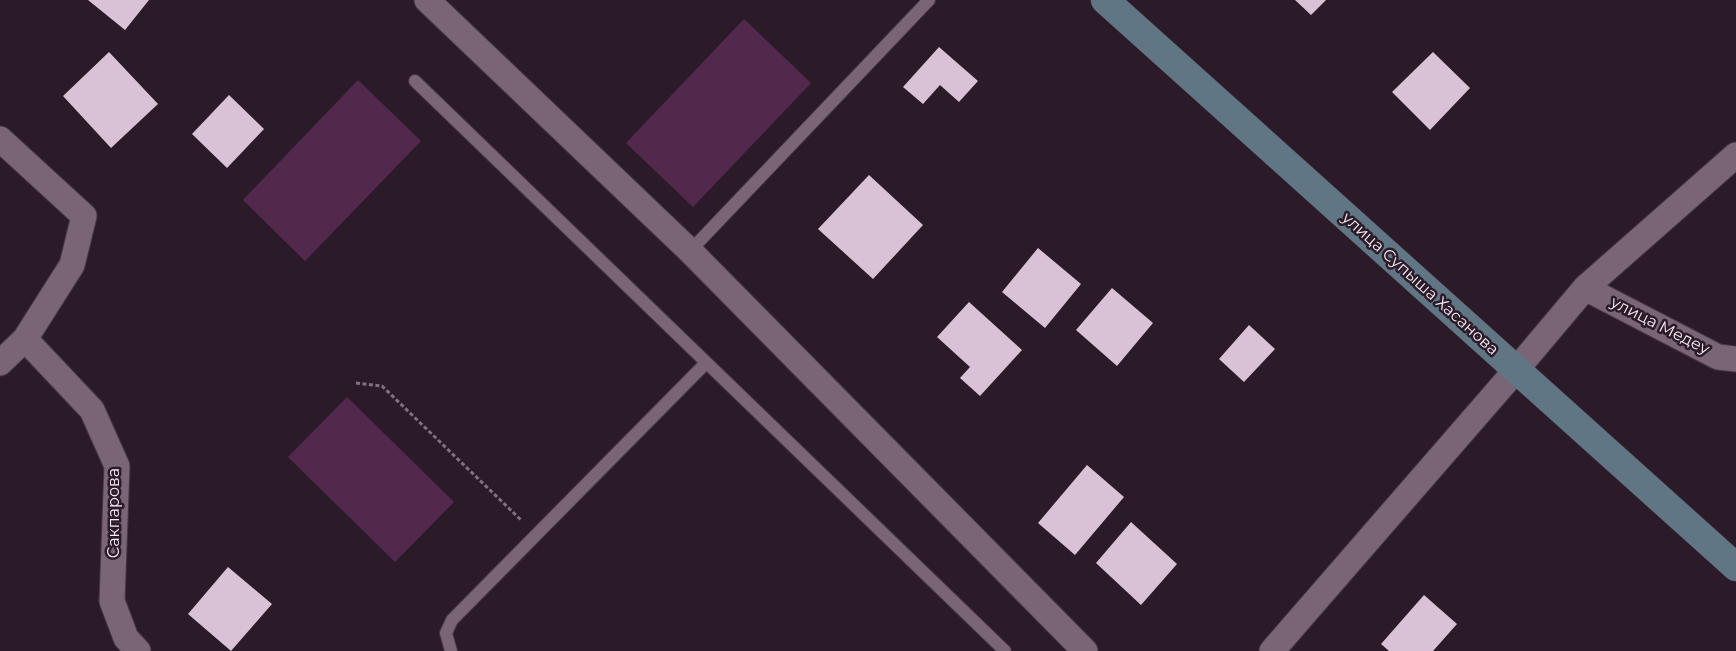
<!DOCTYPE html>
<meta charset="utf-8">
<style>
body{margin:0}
canvas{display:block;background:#2b1b29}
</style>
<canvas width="1736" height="651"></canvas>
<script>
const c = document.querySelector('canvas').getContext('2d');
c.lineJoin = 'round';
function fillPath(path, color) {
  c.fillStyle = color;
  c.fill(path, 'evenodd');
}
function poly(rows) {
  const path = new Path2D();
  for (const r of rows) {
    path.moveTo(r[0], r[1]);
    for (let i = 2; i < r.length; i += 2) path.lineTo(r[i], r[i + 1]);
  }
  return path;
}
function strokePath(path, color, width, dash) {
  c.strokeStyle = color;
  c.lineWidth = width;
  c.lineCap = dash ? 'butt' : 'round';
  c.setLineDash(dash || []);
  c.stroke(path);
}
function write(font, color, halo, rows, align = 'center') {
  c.font = font + ' Montserrat,sans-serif';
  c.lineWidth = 5;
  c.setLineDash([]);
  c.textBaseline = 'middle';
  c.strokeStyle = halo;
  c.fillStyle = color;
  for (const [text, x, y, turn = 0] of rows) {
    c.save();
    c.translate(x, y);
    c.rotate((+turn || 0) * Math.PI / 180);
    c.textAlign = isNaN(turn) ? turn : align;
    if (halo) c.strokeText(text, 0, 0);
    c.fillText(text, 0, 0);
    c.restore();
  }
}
const green = poly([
 [744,19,811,83,693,207,626,143],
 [358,80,421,141,305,261,243,200],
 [347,397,454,502,395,562,288,457]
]);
const building = poly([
 [88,0,149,0,125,30],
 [1295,0,1326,0,1311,15],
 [939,47,978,81,959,102,940,85,923,104,903,87],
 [109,52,158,104,111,148,63,96],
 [1433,52,1470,88,1430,130,1392,92],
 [229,95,264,129,227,168,192,134],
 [869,175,923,225,873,279,818,229],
 [1038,248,1081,284,1045,328,1002,292],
 [1112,288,1153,323,1117,366,1076,330],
 [969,302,1022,350,980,396,960,378,970,367,937,337],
 [1249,325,1275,349,1244,382,1219,359],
 [1087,465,1124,497,1075,555,1038,523],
 [1131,522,1177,564,1141,605,1096,563],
 [228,567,272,604,231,651,188,614],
 [1424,595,1457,624,1433,651,1389,651,1381,644]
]);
const path = poly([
 [356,383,382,386,521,520]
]);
const lane = poly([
 [415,81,1005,651],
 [690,251,929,0],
 [451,651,446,633,452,620,706,363]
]);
const street = poly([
 [427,0,690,251,1085,651],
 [0,139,84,216,72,265,25,339,0,363],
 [1585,288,1718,357,1736,359],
 [25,339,92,410,117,466,112,601,126,638,138,651],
 [1272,651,1516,370,1585,288,1736,155]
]);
const secondary = poly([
 [1105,0,1736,567]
]);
const streetNames = [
 ["улица Супыша Хасанова",1420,284,42],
 ["улица Медеу",1660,326,27],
 ["Сакпарова",114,513,-90]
];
fillPath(green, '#52294d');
fillPath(building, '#d9c2d5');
strokePath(lane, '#453744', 14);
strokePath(street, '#453744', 27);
strokePath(secondary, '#453744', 29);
strokePath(path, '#80717e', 3, [4, 2.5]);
strokePath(lane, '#796576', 12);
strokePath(street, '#796576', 25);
strokePath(secondary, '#607684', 28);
write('16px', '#f6eaf4', '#2b1b29', streetNames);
</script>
